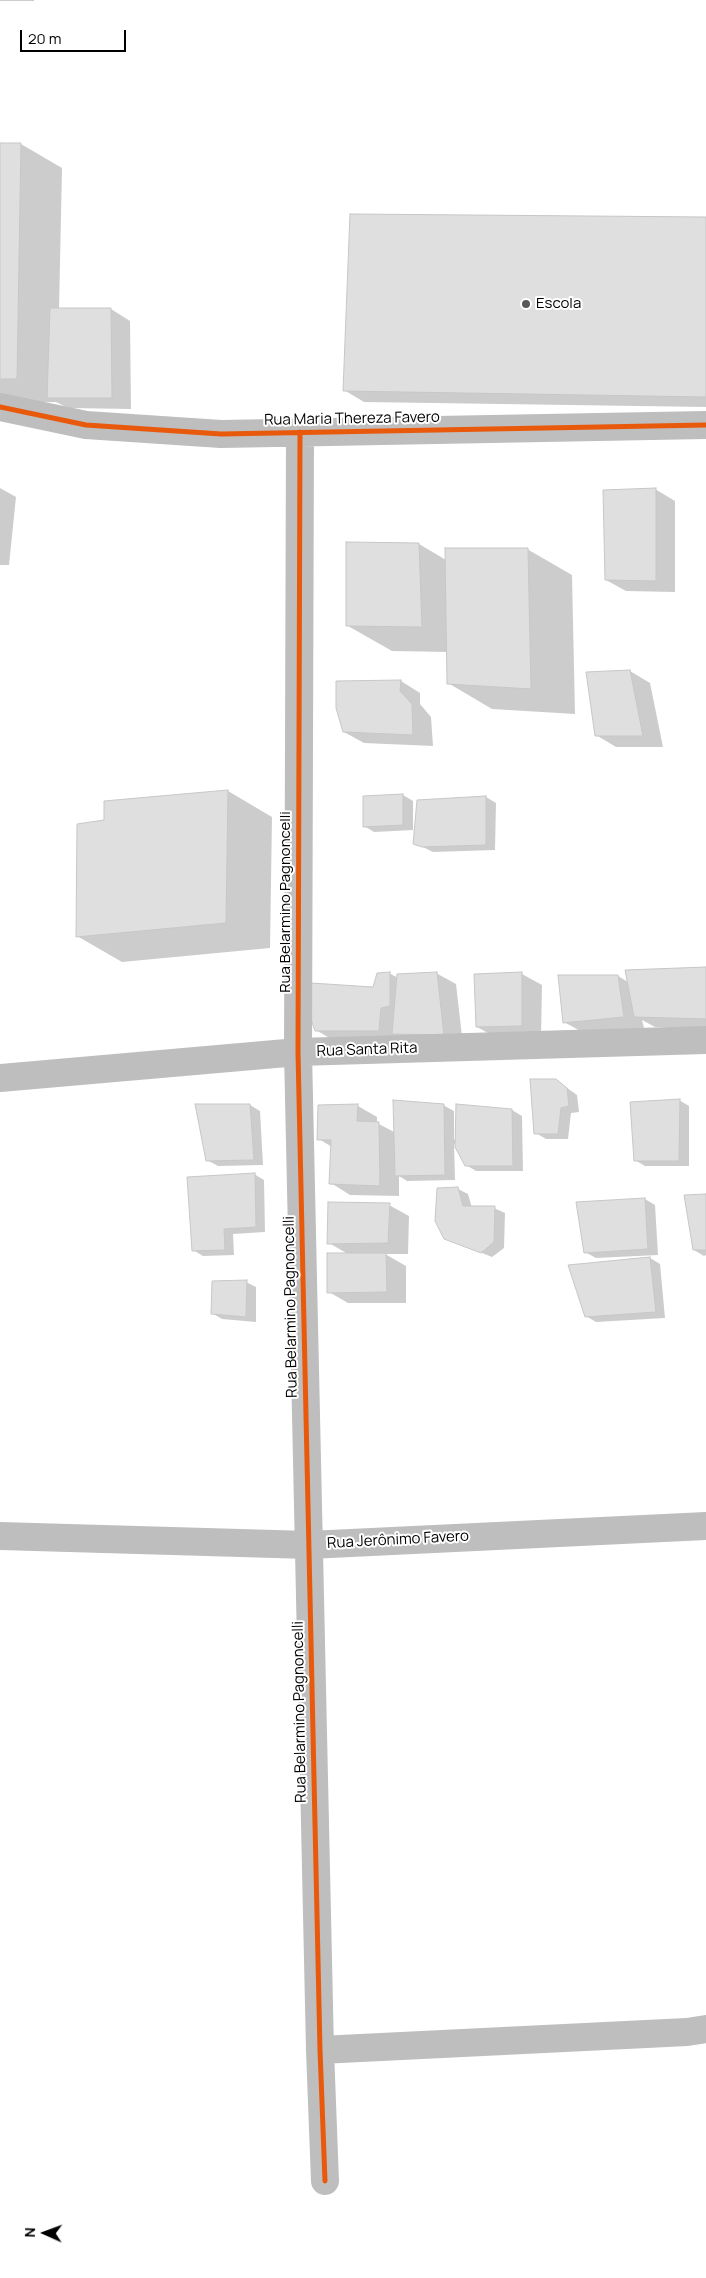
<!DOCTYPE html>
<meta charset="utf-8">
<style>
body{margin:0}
#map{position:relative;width:706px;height:2278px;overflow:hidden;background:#fff;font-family:Manrope,sans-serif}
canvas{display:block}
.north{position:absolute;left:20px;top:2208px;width:50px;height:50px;-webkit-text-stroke:4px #fff;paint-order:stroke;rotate:272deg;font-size:14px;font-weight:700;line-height:20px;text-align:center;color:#000}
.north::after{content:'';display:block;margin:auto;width:18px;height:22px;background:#000;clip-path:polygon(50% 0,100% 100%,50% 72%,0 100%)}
.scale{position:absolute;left:20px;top:30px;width:106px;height:22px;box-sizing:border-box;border:2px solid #000;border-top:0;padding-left:6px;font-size:15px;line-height:18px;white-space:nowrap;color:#000;-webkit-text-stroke:4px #fff;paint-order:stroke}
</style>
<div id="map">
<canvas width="706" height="2278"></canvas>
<div class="north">N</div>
<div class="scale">20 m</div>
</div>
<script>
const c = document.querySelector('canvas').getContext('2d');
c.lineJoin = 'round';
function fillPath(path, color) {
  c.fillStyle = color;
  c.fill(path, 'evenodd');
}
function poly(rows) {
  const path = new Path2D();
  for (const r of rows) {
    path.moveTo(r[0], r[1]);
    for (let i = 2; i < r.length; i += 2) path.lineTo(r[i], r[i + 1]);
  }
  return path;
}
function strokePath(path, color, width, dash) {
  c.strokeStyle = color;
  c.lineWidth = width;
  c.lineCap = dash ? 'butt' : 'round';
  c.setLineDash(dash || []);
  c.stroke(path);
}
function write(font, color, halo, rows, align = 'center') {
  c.font = font + ' Manrope,sans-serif';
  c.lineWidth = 4;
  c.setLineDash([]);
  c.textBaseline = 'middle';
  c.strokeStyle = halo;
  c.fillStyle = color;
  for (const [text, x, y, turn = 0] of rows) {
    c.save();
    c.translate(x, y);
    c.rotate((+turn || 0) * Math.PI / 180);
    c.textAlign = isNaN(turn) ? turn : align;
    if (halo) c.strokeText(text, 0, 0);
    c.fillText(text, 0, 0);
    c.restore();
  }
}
const shadow = poly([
 [0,0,34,0,34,1,0,1],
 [21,144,62,168,59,310,111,309,130,321,131,409,68,408,56,402,6,403,0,400,0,145],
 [706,219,706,407,364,402,344,390],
 [0,488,16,497,9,565,0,565],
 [655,489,675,501,675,592,626,591,606,580],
 [419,544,446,560,527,549,572,575,575,714,492,709,448,683,448,652,392,651,348,626],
 [630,671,650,683,663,747,616,747,596,735],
 [401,681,420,693,420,704,431,717,433,746,364,743,344,732],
 [228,791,272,817,270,948,122,962,77,936,105,821],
 [403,795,413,801,413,830,374,832,364,826,364,798],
 [486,797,496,803,495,850,433,852,415,843],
 [706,968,706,1029,655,1027,642,1020,644,1028,584,1033,564,1022,618,976,628,982],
 [389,973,398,978,436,973,456,984,463,1045,336,1042,316,1030,374,988],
 [522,974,542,985,541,1037,497,1038,477,1027,475,975],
 [556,1080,577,1095,579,1112,571,1113,568,1139,546,1139,536,1133],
 [679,1100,689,1106,689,1166,645,1166,635,1160],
 [250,1105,260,1111,263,1165,218,1166,207,1160],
 [443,1105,454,1111,454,1140,512,1110,522,1116,523,1171,476,1171,466,1165,454,1143,455,1180,407,1181,399,1176,399,1196,350,1195,331,1183,332,1147,319,1139,358,1106,377,1117,377,1123,396,1133],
 [254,1174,264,1180,265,1232,233,1234,234,1255,203,1256,193,1250],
 [458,1189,468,1194,472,1208,494,1208,505,1213,504,1248,492,1257,445,1238],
 [706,1196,706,1255,704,1256,694,1250],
 [645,1199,655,1205,658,1255,596,1258,585,1252,578,1203],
 [389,1205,409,1216,408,1254,385,1254,406,1266,406,1303,348,1303,329,1292,348,1254,329,1243],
 [650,1258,660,1264,665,1318,596,1322,586,1316,570,1266],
 [246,1282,256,1287,256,1322,222,1319,212,1313]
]);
const building = poly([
 [0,143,21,143,17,379,0,379,0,143],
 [350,214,706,217,706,397,343,391,350,214],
 [50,308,111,308,112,398,47,398,50,308],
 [656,488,656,581,605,580,603,490,656,488],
 [346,542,419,543,422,627,346,626,346,542],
 [445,548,528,548,531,689,447,684,445,548],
 [630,670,643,736,595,736,586,672,630,670],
 [401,680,400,691,412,704,413,735,343,732,336,708,336,681,401,680],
 [228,790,226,923,76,937,77,824,104,820,104,801,228,790],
 [403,794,403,825,363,827,363,796,403,794],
 [486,796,486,845,422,847,413,844,417,800,486,796],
 [706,967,706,1019,634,1017,625,970,706,967],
 [390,972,390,1006,381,1008,379,1031,315,1031,308,1011,311,983,373,987,377,973,390,972],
 [437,972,444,1035,392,1034,397,974,437,972],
 [522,972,522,1026,476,1027,474,974,522,972],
 [558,975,618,975,624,1017,563,1023,558,975],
 [530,1079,556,1079,567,1088,569,1106,561,1108,558,1134,534,1134,530,1079],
 [680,1099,679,1161,634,1161,630,1102,680,1099],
 [393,1100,444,1104,445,1175,395,1176,393,1100],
 [195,1104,250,1104,254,1160,206,1161,195,1104],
 [358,1104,357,1121,379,1122,380,1186,329,1184,331,1140,317,1140,318,1105,358,1104],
 [456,1104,512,1109,513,1166,465,1166,455,1147,456,1104],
 [255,1173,256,1227,224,1229,225,1250,192,1251,187,1177,255,1173],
 [458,1187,463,1206,495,1206,494,1242,481,1253,444,1239,435,1221,437,1188,458,1187],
 [706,1194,706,1250,693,1250,684,1195,706,1194],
 [645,1198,648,1249,584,1253,576,1202,645,1198],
 [328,1202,390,1203,388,1243,327,1244,328,1202],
 [327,1253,386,1253,387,1292,327,1293,327,1253],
 [650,1257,656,1312,585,1317,568,1265,650,1257],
 [247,1280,246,1317,211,1314,212,1281,247,1280]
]);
const minor = poly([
 [0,407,86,425,221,434,706,425],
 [300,432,298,1052,320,2050,325,2181],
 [0,1078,298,1052,706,1040],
 [0,1536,309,1545,706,1526],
 [320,2050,687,2032,706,2029]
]);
const cycleway = poly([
 [0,407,86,425,221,434,706,425],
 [300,432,298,1052,320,2050,325,2181]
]);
const markers = [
 [526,304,5,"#595959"]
];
const poiNames = [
 ["Escola",536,304]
];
const streetNames = [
 ["Rua Maria Thereza Favero",352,419,-1],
 ["Rua Belarmino Pagnoncelli",286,902,-90],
 ["Rua Santa Rita",367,1050,-2],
 ["Rua Belarmino Pagnoncelli",291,1307,-91],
 ["Rua Jerônimo Favero",398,1540,-3],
 ["Rua Belarmino Pagnoncelli",300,1712,-91]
];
fillPath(shadow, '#0003');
fillPath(building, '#dfdfdf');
strokePath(building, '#c7c7c7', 1);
strokePath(minor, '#bebebe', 28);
strokePath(cycleway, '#e8590c', 5);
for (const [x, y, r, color] of markers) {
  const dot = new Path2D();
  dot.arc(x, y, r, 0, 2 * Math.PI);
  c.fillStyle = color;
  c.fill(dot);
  strokePath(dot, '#fff', 2);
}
write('15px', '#000', '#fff', poiNames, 'left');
write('15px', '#000', '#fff', streetNames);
</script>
